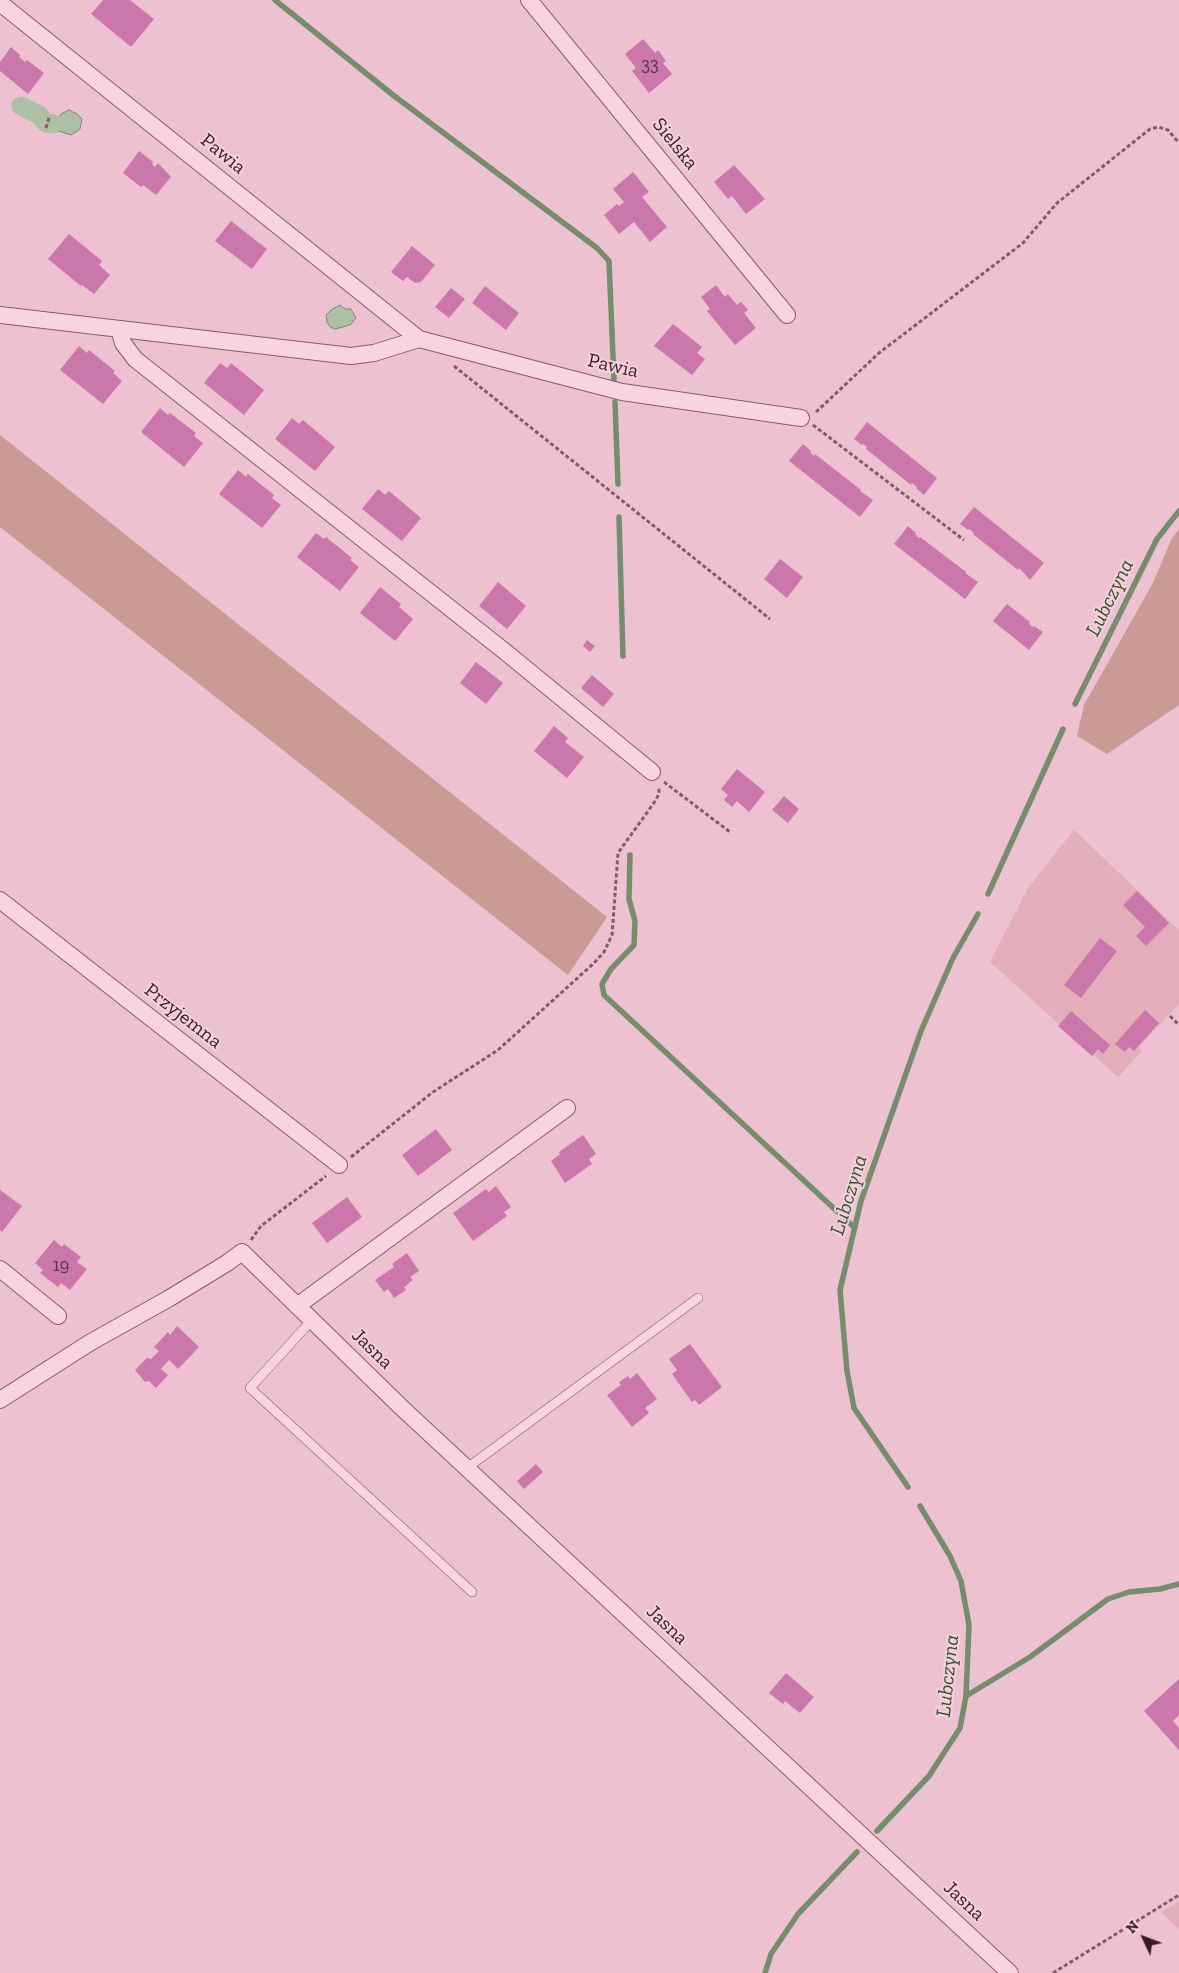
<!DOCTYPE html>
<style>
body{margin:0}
#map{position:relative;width:1179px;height:1973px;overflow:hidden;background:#edc1d0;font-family:"Zilla Slab",serif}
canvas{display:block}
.north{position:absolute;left:1119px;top:1913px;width:50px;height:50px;-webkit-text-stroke:4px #f5d0dc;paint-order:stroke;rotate:313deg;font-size:14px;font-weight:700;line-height:20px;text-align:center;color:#361d2b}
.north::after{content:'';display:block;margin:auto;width:18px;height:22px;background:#361d2b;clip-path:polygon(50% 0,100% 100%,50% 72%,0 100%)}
</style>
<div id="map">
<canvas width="1179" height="1973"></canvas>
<div class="north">N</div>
</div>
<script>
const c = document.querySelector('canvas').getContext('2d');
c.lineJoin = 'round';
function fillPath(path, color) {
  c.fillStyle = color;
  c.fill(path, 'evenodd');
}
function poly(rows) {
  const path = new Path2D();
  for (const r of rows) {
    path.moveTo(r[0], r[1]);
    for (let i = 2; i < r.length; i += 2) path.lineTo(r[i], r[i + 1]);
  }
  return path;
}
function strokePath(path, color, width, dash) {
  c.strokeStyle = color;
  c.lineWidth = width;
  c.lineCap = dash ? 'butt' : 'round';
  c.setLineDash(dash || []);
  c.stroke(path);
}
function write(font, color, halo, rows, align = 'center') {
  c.font = font + ' "Zilla Slab",serif';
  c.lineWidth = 4;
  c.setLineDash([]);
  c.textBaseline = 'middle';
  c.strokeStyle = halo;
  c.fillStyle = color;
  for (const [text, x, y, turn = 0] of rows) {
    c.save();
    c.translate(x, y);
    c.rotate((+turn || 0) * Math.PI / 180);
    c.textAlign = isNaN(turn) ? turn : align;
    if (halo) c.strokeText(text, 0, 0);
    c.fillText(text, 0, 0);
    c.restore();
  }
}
const farmland = poly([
 [1074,830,1179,930,1179,1004,1139,1047,1142,1051,1118,1077,990,962,1028,888],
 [1179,1902,1179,1929,1161,1912]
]);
const green = poly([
 [0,435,607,917,568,975,0,527],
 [1179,529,1179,705,1107,754,1077,736,1084,705,1153,583,1172,538]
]);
const water = poly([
 [69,110,77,114,82,119,80,129,71,135,56,130,53,127,61,114,69,110],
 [340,305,345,309,351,309,356,318,350,325,335,329,330,327,327,322,326,315,331,310,340,305]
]);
const stream = poly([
 [275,0,393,95,597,248,609,261,614,380],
 [615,402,618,484],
 [619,517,623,656],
 [1075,704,1157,539,1179,511],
 [630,855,629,899,635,921,634,945,611,969,602,984,604,995,855,1228],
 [988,894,1063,729],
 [908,1487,854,1408,847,1371,840,1290,861,1201,921,1031,953,958,978,914],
 [966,1696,1030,1657,1108,1599,1129,1592,1160,1589,1179,1584],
 [877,1831,929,1776,960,1728,966,1696,969,1625,961,1581,950,1556,920,1506],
 [765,1973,771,1954,798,1914,857,1852]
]);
const canal = poly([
 [21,106,39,115,46,123,53,124]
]);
const building = poly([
 [103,0,130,0,154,19,131,47,91,14],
 [643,39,655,53,658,50,666,61,663,63,672,74,649,93,632,71,636,68,625,54],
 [11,47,20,55,19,57,25,62,27,60,44,73,28,94,0,71,0,62],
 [139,151,153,162,152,164,155,167,158,163,171,177,156,195,143,185,141,187,123,173],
 [734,165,765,199,746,214,732,196,728,199,714,182],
 [633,172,649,192,642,197,667,227,650,242,634,222,619,234,604,215,617,204,619,206,624,202,613,189],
 [231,221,267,249,252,269,215,241],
 [69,234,102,261,99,265,110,275,94,294,82,285,81,286,48,259],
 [412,246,435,265,421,282,415,283,407,277,403,281,391,272],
 [716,285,725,297,728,294,737,305,741,302,748,310,744,313,756,328,735,345,707,311,710,309,701,297],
 [485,286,519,313,506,330,472,303],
 [451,288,465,299,449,318,435,307],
 [673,324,702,347,697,353,705,359,692,375,654,346],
 [79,346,87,353,89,350,115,371,113,373,122,381,103,404,60,370],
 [220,363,227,368,231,363,264,390,244,415,204,383],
 [160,408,168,415,170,413,196,433,194,436,203,443,184,467,141,432],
 [292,418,299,424,303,420,335,447,315,471,275,439],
 [867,422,937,478,924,495,916,488,917,487,912,483,911,485,866,449,867,447,863,444,862,445,854,439],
 [803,444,811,451,810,452,814,456,815,454,861,490,860,491,873,500,860,517,789,461],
 [238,470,246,477,248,474,274,495,272,498,281,505,262,528,219,494],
 [378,489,385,495,389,491,421,518,402,541,362,509],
 [974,507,1044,563,1030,580,1019,568,1018,570,973,534,974,533,969,529,968,530,960,524],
 [908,526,916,533,915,534,919,538,920,537,966,572,965,573,978,582,965,599,894,544],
 [316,533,324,539,326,537,352,558,350,560,359,567,340,591,297,557],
 [780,559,803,577,787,598,764,579],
 [498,582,526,606,507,629,479,606],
 [380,587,401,604,399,607,413,619,395,641,360,613],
 [1007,604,1030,622,1029,624,1033,627,1034,626,1043,632,1029,650,993,621],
 [587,640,595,646,590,652,583,646],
 [476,662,503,683,486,704,460,683],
 [592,675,614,694,603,707,581,688],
 [554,726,568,738,565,742,584,757,567,778,534,751],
 [737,769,765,792,749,812,737,801,732,807,724,800,728,795,721,789],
 [784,796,799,809,788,823,772,810],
 [1137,891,1169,923,1146,946,1136,936,1145,927,1123,905],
 [1100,938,1117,951,1081,998,1064,985],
 [1145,1010,1159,1023,1134,1051,1129,1047,1125,1052,1115,1044],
 [1071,1011,1110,1045,1103,1054,1098,1049,1092,1056,1058,1026],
 [436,1129,452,1150,418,1176,402,1155],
 [583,1135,596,1154,589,1159,592,1164,565,1183,551,1161,560,1154,559,1152],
 [496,1186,511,1207,504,1212,507,1216,473,1241,453,1213,486,1189,489,1192],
 [0,1190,22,1206,2,1232,0,1230],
 [347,1197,362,1217,327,1243,312,1223],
 [54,1240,62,1247,64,1244,81,1257,77,1262,87,1269,70,1290,61,1283,58,1287,40,1273,43,1270,35,1263],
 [407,1253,419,1271,410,1277,413,1280,404,1287,406,1290,394,1298,388,1289,384,1292,375,1280,394,1267,392,1264],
 [177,1326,199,1347,178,1369,169,1360,161,1369,168,1375,156,1388,149,1381,145,1382,135,1370,147,1358,151,1359,159,1351,154,1347,168,1332,170,1335],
 [690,1344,722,1387,699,1405,695,1400,692,1402,672,1374,677,1370,669,1359],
 [637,1373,657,1399,645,1408,649,1413,632,1427,607,1395,621,1385,619,1382,628,1376,630,1379],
 [536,1464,543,1472,524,1489,517,1481],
 [786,1673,814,1697,800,1713,785,1701,783,1704,769,1693],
 [1179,1679,1179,1715,1173,1721,1179,1728,1179,1750,1144,1711]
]);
const path = poly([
 [46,128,49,118],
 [454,366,770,619],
 [816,412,879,353,1023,243,1057,203,1150,129,1158,127,1168,130,1179,143],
 [813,425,964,540],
 [664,782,730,832],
 [1170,1016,1179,1025],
 [351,1157,433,1092,498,1050,593,964,604,952,612,935,618,853,656,800,659,793,659,787],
 [251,1240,261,1226,326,1176],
 [1053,1973,1179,1895]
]);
const lane = poly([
 [312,1320,250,1388,472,1592],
 [467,1468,698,1298]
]);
const street = poly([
 [529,0,787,315],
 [0,3,419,339,622,392,801,418],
 [0,315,351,356,374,353,419,339],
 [119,329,123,343,135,359,503,650,652,772],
 [0,900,339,1165],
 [0,1269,58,1316],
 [297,1306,567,1108],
 [0,1400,91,1342,168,1299,227,1263,242,1252,401,1407,1010,1973]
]);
const numberNames = [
 ["33",650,65],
 ["19",61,1266]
];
const streetNames = [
 ["Sielska",675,144,51],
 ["Pawia",223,154,39],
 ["Pawia",613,366,13],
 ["Przyjemna",183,1016,38],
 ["Jasna",372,1349,44],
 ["Jasna",667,1625,43],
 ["Jasna",964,1901,43]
];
const waterNames = [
 ["Lubczyna",1110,598,-64],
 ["Lubczyna",849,1195,-73],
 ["Lubczyna",948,1676,-84]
];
fillPath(farmland, '#e3aeb9');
fillPath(green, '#cb9a95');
fillPath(water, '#adc0a4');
strokePath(water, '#758d6b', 1);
strokePath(stream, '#758d6b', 5.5);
strokePath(canal, '#adc0a4', 19);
fillPath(building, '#cb77ab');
strokePath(lane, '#875970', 10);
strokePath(street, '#875970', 18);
strokePath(path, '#875970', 3, [4, 2.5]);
strokePath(lane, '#f8d4e0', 9);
strokePath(street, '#f8d4e0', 16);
write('18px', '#5b344b', null, numberNames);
write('20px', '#361d2b', '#f5d0dc', streetNames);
write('italic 21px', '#30562c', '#f5d0dc', waterNames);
</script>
